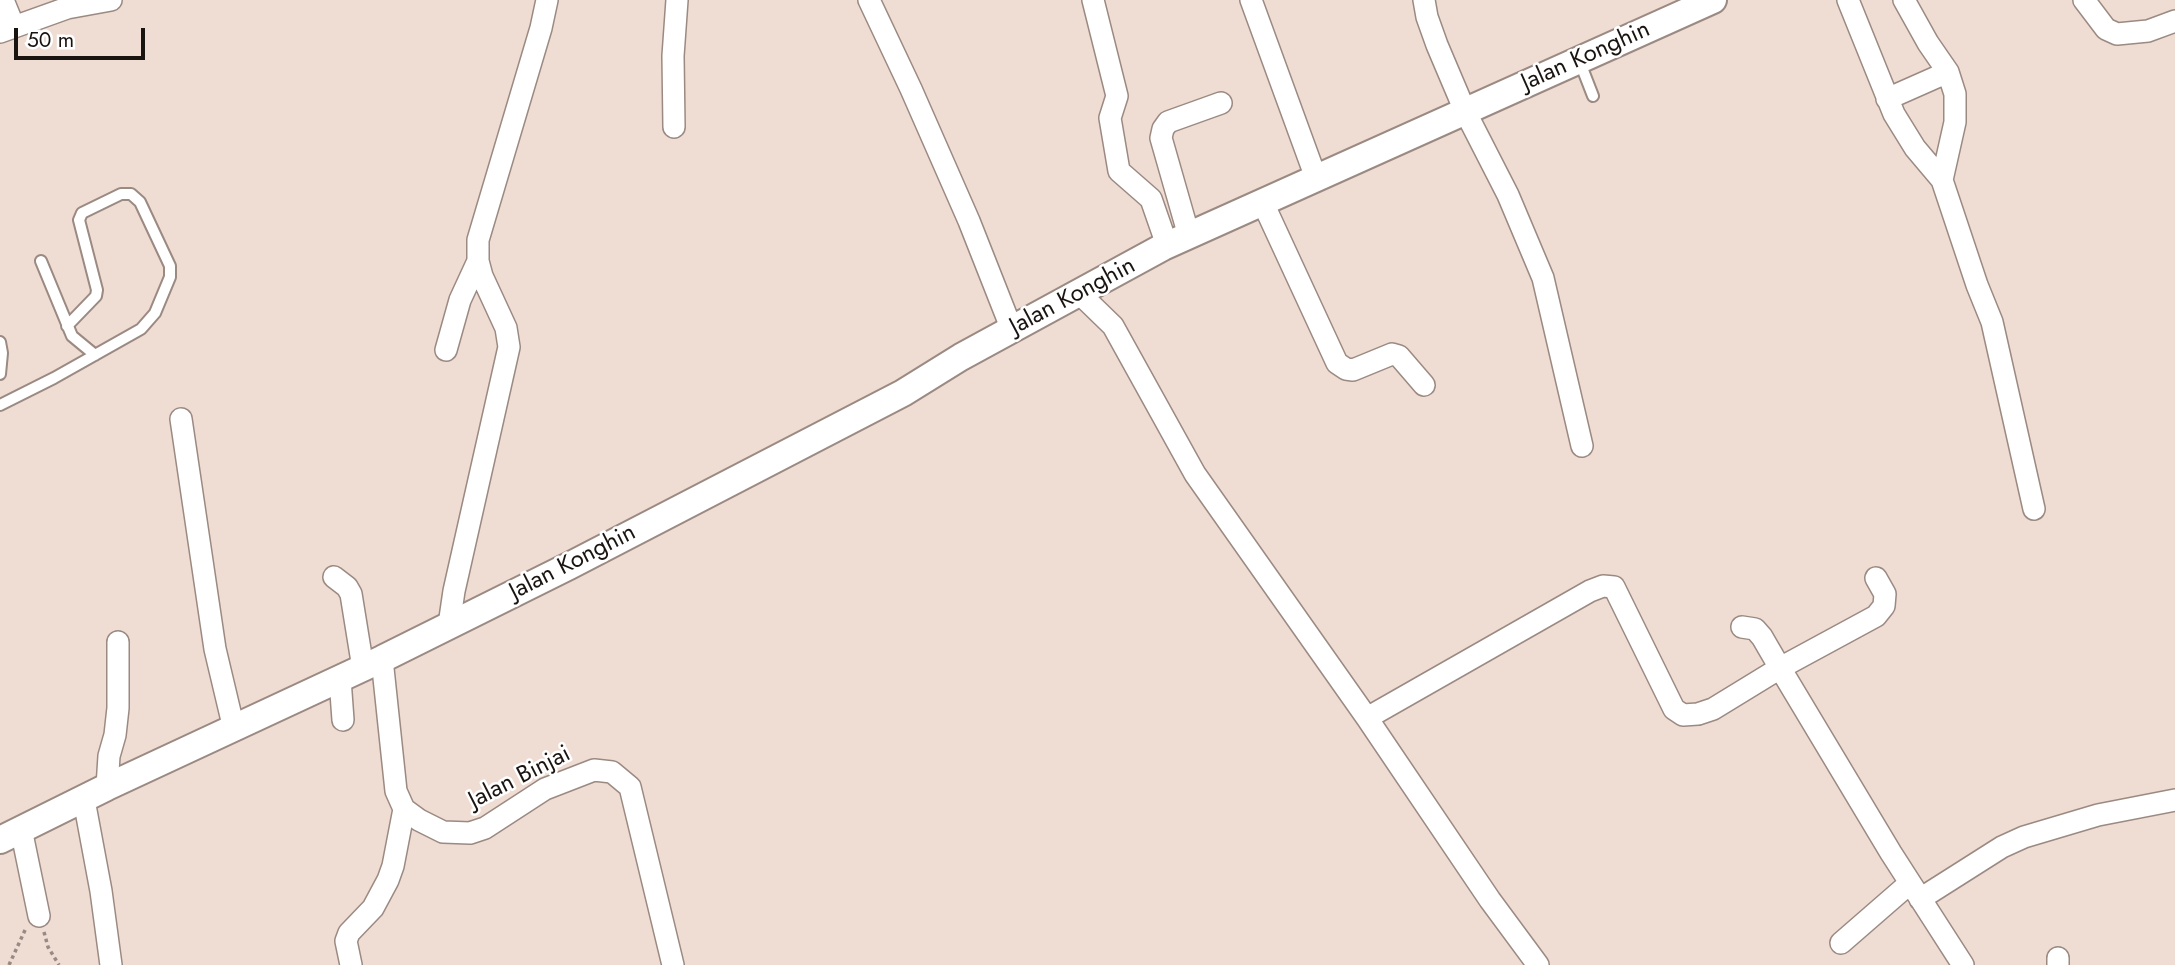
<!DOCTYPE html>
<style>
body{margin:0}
#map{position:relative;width:2175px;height:965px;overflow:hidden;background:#efdcd3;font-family:Jost,sans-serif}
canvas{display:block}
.scale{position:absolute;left:14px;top:28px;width:131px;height:32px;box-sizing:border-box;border:4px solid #1a1411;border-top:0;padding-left:9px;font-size:21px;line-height:24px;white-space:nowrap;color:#1a1411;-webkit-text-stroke:5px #fff;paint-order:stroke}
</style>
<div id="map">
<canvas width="2175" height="965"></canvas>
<div class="scale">50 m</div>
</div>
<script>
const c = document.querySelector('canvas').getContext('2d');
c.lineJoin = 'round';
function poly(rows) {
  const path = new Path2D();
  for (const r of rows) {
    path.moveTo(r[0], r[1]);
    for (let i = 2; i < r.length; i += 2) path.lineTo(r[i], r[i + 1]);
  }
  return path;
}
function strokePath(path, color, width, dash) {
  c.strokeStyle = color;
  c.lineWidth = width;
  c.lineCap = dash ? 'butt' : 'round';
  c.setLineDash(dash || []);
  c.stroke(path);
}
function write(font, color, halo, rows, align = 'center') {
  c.font = font + ' Jost,sans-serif';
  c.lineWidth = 5;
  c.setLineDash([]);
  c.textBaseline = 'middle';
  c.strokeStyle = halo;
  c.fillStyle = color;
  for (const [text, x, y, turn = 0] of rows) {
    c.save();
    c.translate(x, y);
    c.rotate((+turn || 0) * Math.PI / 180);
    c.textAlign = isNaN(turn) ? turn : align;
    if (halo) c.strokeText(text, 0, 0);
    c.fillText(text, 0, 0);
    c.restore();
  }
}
const path = poly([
 [44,932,48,947,59,965],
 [9,965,26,928]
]);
const service = poly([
 [1579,60,1593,96],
 [41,261,72,336,95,355],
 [0,342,2,353,0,374],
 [0,405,54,378,141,329,155,313,170,277,170,266,140,202,131,194,121,194,82,213,79,220,97,290,96,296,67,326]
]);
const minor = poly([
 [3,0,14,27],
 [869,0,911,89,969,221,1012,330],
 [1093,0,1117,96,1110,118,1119,171,1151,199,1167,245],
 [1251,0,1316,178],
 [1424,0,1427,17,1437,45,1465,111,1508,195,1543,278,1582,446],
 [1848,0,1894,114,1915,148,1942,180,1977,285,1992,322,2034,509],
 [1904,0,1928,43,1948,72,1955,94,1955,122,1942,180],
 [2084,0,2106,29,2117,34,2148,31,2175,21],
 [0,32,67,8,111,0],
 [1887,99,1948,72],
 [674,127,673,56,677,0],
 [1263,203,1337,363,1346,369,1353,370,1392,354,1399,356,1424,385],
 [1189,236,1161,138,1163,129,1168,122,1221,103],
 [1078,292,1113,326,1195,474,1367,718,1490,900,1538,965],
 [446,350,460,300,478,261],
 [181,419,215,649,234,729],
 [334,577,347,587,351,594,363,668],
 [449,625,454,591,509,347,506,328,482,276,478,261,478,240,541,28,547,0],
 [1742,627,1755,629,1762,637,1780,668,1876,616,1884,606,1885,594,1876,578],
 [382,659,396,791,404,809,419,820,443,832,470,833,485,828,545,789,594,770,612,772,630,787,673,965],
 [340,679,343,720],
 [1367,718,1590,591,1603,586,1614,587,1674,709,1683,715,1698,714,1713,709,1780,668,1891,853,1963,965],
 [107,787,109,756,115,735,118,708,118,642],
 [84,800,101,891,111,965],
 [21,829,39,916],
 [1920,899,2002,847,2024,837,2098,815,2175,800],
 [1841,943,1910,883],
 [351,965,346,941,349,933,373,908,388,880,393,866,404,809],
 [2058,965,2058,958]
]);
const tertiary = poly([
 [0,840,107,787,382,659,569,566,903,393,961,357,1163,247,1713,0]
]);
const streetNames = [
 ["Jalan Konghin",1586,57,-24],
 ["Jalan Konghin",1073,297,-28],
 ["Jalan Konghin",573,563,-27],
 ["Jalan Binjai",520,778,-27]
];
strokePath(service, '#9b8a82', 14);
strokePath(minor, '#9b8a82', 24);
strokePath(tertiary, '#9b8a82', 30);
strokePath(path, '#988a83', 3.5, [3.5, 3.5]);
strokePath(service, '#fff', 10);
strokePath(minor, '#fff', 21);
strokePath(tertiary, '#fff', 26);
write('24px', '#1a1411', '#fff', streetNames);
</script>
